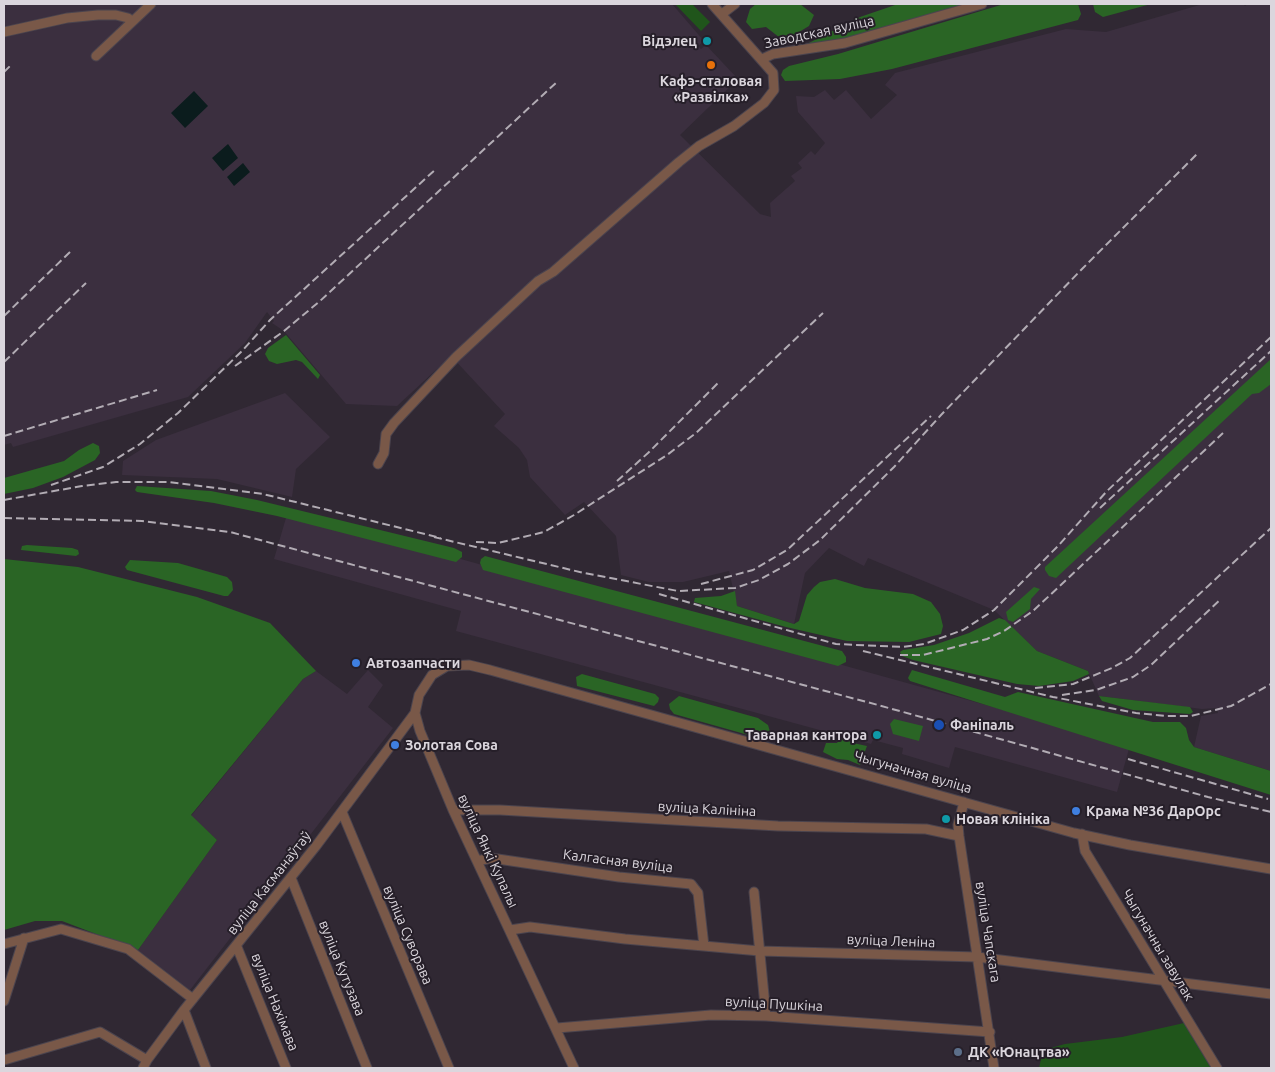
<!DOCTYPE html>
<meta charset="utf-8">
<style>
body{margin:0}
#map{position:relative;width:1275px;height:1072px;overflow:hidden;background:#302833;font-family:Ubuntu,sans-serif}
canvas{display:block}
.frame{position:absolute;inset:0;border:5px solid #dbd6dd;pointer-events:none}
</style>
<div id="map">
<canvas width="1275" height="1072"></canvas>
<div class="frame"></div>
</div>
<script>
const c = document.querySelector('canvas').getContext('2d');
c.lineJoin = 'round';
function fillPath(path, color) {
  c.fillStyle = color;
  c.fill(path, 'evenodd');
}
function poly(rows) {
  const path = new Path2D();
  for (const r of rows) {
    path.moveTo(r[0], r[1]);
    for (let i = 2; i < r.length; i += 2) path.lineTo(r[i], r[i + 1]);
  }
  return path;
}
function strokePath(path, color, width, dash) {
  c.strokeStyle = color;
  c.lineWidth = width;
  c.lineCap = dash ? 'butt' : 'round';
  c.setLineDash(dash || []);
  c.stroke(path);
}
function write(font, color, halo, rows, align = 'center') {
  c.font = font + ' Ubuntu,sans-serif';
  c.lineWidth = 4;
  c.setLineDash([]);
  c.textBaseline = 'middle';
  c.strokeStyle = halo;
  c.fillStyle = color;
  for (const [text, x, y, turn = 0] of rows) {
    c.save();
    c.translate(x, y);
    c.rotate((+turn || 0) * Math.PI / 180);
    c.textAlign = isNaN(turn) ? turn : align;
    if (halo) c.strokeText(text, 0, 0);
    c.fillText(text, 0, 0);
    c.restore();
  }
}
const built = poly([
 [4,4,672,4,704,41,698,46,701,49,706,45,738,79,680,135,760,214,771,217,770,203,795,181,791,176,802,168,798,163,811,151,815,155,825,143,798,112,796,96,814,97,825,90,834,100,846,90,871,119,897,95,885,85,895,73,1066,29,1106,32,1203,4,1243,4,1245,6,1248,4,1271,4,1271,771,1194,747,1201,716,1218,713,1217,708,1202,709,1099,696,1088,671,1037,651,994,610,868,558,864,566,829,548,805,573,794,624,737,606,729,571,683,582,649,582,621,575,616,536,584,502,565,515,530,477,527,460,519,448,494,426,505,414,451,356,397,406,346,404,284,331,272,323,274,321,267,312,245,343,188,397,13,447,11,443,4,445],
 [285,393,330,437,296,469,292,497,217,479,122,475,123,461,156,440],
 [288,511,1130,745,1117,792,955,747,949,768,902,754,903,748,873,740,871,744,456,631,461,611,274,559],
 [368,670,383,685,368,707,393,728,190,990,138,950,217,840,191,816,303,679,316,671,347,694]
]);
const green = poly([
 [675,4,692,4,710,22,701,31],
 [1184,1023,1211,1068,1039,1068,1043,1050,1065,1044,1122,1037]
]);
const forest = poly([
 [756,4,800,4,814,15,809,26,784,41,766,27,752,29,746,22,750,9],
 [898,4,966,4,868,33,806,47,803,46,860,17],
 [1004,4,1078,4,1081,14,1078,20,892,69,840,79,785,81,781,75,783,70,789,66,838,54],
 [1093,4,1151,4,1103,17,1095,12],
 [286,335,320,375,318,379,302,362,296,360,277,364,269,361,265,354,268,348],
 [1271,359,1271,384,1259,393,1252,394,1056,578,1049,576,1045,570,1045,567],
 [93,443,99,446,100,453,95,460,63,477,33,488,4,494,4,478,64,461,79,450],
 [137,486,211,491,257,500,454,548,462,552,462,557,456,562,452,561,277,516,214,503,137,492,135,490],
 [27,545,72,548,78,550,79,554,76,556,21,550,22,546],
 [485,556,842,651,846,657,846,662,838,666,483,570,480,563,481,559],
 [4,559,78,567,197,597,270,623,316,671,303,679,191,815,217,840,138,950,62,921,35,921,4,930],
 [130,560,178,563,227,577,232,582,233,590,228,596,224,596,127,570,125,567],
 [835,579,865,588,913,594,931,602,940,614,943,626,941,634,909,642,847,641,786,627,694,602,695,598,721,596,735,591,737,606,794,624,799,621,807,595,814,587,820,582],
 [1034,587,1040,589,1031,599,1030,609,1013,622,1008,620,1006,612],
 [999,618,1005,620,1037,651,1088,671,1089,674,1073,681,1039,686,1017,684,913,660,902,656,900,652,903,650,934,645,969,633],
 [912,670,1005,697,1018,692,1153,722,1180,722,1186,728,1189,740,1194,747,1271,771,1271,795,910,681,908,678],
 [582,674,655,694,659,698,658,702,654,706,577,686,576,677],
 [679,696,758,718,768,725,771,735,766,740,674,714,670,709,669,704],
 [1099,696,1190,707,1193,712,1190,714,1133,710,1102,701],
 [894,719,923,726,919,741,893,734,890,724],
 [841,737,853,743,867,746,860,765,848,760,837,759,823,752,826,743,837,743]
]);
const water = poly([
 [194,91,208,106,185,128,171,113],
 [228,144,238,158,223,171,212,158],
 [243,163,250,172,234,186,227,177]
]);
const minor = poly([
 [722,14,735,4],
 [4,32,67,18,98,15,116,15,128,18,132,22,151,4],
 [96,56,132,22],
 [762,59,773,54,845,43,982,4],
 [378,464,384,453,386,434,394,423,456,357,538,281,553,272,679,162,699,146,734,126,764,103,774,90,773,73,712,4],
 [964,802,958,825,959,836,994,1068],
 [453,810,500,810,778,826,926,829,959,836],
 [342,812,449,1068],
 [1082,834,1085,851,1217,1068],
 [477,861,491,858,619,877,691,884,698,893,704,946],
 [291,878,367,1068],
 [754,892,766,1016],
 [510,930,530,927,625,939,760,951,977,957,1271,994],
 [4,944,61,929,128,949,193,999],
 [237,947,286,1068],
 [4,1001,24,938],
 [184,1010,206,1068],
 [557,1028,711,1015,766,1016,990,1032],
 [4,1060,100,1032,147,1060],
 [143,1068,147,1060,184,1010,316,846,415,713],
 [574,1068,453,810,420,731,415,713,419,695,432,675,447,666,469,665,490,670,1074,833,1130,845,1271,869]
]);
const rail = poly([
 [4,72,12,64],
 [4,316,70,252],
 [4,362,86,283],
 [235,366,284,331,320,301,558,81],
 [4,436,157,390],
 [617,481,648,453,720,381],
 [51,485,103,467,140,444,178,413,242,351,270,320,436,169],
 [4,500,82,486,116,482,168,482,263,494,441,538],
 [1100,508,1271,351],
 [4,518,142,521,230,532,878,705,1208,797,1271,812],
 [434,537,584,573,678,591,735,588,759,580,788,564,820,540,894,467,941,415,1082,269,1199,152],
 [476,542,498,543,544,532,574,515,667,455,696,433,823,313],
 [701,584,753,570,787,550,931,416],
 [659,594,836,644,903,647,924,644,963,630,994,610,1058,546,1107,491,1271,337],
 [863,651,1053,697,1136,713,1167,716,1191,716,1231,706,1271,684],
 [900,655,923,655,987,639,1004,631,1033,611,1223,433],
 [1035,688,1073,684,1112,668,1130,658,1271,528],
 [1062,695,1096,690,1133,677,1151,665,1221,599],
 [1128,759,1268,799]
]);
const markers = [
 [707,41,5,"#0f9aa8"],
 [711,65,5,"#e8710a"],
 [356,663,5,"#3f7fe0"],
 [939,725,6,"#1a4fb4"],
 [877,735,5,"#0f9aa8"],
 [395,745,5,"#3f7fe0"],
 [1076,811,5,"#3f7fe0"],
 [946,819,5,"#0f9aa8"],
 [958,1052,5,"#5c6f8a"]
];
const streetNames = [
 ["Заводская вуліца",819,32,-12],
 ["Чыгуначная вуліца",913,772,16],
 ["вуліца Калініна",707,809,3],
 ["вуліца Янкі Купалы",488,851,65],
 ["Калгасная вуліца",618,861,7],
 ["вуліца Касманаўтаў",269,883,-52],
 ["вуліца Чапскага",988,932,81],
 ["вуліца Суворава",408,935,67],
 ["вуліца Леніна",891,941,2],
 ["Чыгуначны завулак",1158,945,59],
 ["вуліца Кутузава",342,968,68],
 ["вуліца Нахімава",275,1002,68],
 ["вуліца Пушкіна",774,1004,3]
];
const poiNames = [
 ["Відэлец",697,41,"right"],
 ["Кафэ-сталовая",711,81,"center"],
 ["«Развілка»",711,97,"center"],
 ["Автозапчасти",366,663],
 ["Фаніпаль",950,725],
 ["Таварная кантора",867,735,"right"],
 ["Золотая Сова",405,745],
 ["Крама №36 ДарОрс",1086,811],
 ["Новая клініка",956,819],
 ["ДК «Юнацтва»",968,1052]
];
fillPath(built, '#3b2f3f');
fillPath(green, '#20551b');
fillPath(forest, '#2a6525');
fillPath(water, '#0b1c1d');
strokePath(minor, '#4b444e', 11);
strokePath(minor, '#795848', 9);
strokePath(rail, '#b2acb4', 2, [8, 4]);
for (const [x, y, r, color] of markers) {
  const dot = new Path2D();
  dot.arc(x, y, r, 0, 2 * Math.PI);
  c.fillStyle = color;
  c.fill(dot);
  strokePath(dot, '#261f29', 2);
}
write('14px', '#dbd6dd', '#261f29', streetNames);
write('bold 14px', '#dbd6dd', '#261f29', poiNames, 'left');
</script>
